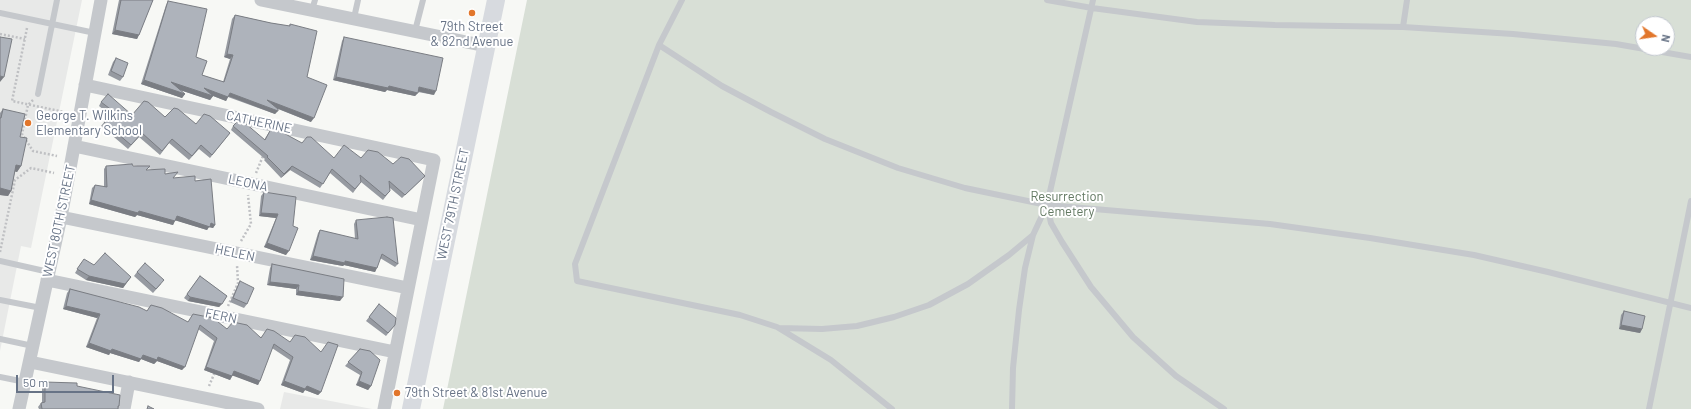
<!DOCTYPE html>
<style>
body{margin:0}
#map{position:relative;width:1691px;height:409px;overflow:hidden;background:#f7f8f5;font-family:Barlow,sans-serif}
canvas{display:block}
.north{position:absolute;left:1635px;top:16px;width:40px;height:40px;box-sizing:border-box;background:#fff;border:1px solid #c2c7cf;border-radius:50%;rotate:103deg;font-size:11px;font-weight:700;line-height:16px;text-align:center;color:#677386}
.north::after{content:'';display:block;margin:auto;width:14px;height:18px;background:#e2762b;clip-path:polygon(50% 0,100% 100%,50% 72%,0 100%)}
.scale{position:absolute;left:16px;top:375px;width:98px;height:18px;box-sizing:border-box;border:2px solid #677386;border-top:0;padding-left:5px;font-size:12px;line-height:14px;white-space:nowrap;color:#677386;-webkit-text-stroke:3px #fff;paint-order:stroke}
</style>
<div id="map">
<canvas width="1691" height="409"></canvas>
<div class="north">N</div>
<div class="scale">50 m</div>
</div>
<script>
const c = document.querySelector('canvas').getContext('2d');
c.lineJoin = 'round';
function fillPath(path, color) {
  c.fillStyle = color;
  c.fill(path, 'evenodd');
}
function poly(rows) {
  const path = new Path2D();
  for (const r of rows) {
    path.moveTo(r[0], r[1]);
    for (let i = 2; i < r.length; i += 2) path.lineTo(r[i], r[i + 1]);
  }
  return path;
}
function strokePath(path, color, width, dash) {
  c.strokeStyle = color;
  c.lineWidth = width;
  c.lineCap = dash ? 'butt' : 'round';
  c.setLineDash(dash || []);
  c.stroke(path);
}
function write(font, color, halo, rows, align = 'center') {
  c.font = font + ' Barlow,sans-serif';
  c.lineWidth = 4;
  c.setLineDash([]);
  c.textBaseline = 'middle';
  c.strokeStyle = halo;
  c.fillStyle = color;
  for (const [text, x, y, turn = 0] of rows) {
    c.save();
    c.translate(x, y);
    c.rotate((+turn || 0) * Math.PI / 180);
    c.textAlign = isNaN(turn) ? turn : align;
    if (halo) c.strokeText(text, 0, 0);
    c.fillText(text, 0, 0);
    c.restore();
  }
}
const built = poly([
 [0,0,82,0,31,248,21,246,0,351],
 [284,392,372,409,280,409]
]);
const green = poly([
 [527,0,1691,0,1691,409,443,409],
 [1643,24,1667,24,1667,48,1643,48]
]);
const path = poly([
 [27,28,12,101,64,112],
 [0,34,25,39],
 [33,100,28,105,22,134,33,151,57,156],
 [256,173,263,156],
 [241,241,251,224,248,195],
 [0,252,15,180,31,168,54,173],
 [228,306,238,283,237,265],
 [209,386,215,372]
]);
const service = poly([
 [682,0,659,45,722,86,771,112,825,139,898,168,965,188,1047,205,1270,224,1370,238,1474,255,1548,272,1691,308],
 [1047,0,1092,8,1197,22,1275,25,1403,27,1513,34,1616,44,1691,57],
 [1093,0,1047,205,1051,223,1062,242,1091,287,1133,337,1176,376,1224,409],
 [312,10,315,0],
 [0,13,95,33],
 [354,18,358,0],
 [1403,27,1407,0],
 [415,31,423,0],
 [659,45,575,264,577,281,740,315,777,327,831,360,892,409],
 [38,94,57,0],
 [0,261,49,272],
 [0,300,41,308],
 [779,328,822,329,857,326,894,317,929,305,968,284,1009,255,1033,235,1047,205],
 [0,339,33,346],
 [0,377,25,382],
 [1012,409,1013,368,1019,310,1025,268,1033,235],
 [1649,409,1691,201]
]);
const minor = poly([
 [261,0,486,46],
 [85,85,434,160,384,409],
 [74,146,422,220],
 [61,217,408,288],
 [47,280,395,352],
 [30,362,258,409],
 [19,409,61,217,101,0],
 [124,409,129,382]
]);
const secondary = poly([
 [411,409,496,0]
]);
const wall = poly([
 [119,0,153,0,137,39,112,34],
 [168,1,196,57,202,75,223,82,230,59,224,57,232,19,235,15,271,23,289,26,290,24,307,77,311,122,278,109,275,114,228,97,226,101,213,96,210,100,180,90,185,94,182,98,141,84,166,5],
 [344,37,434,95,418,92,415,96,387,90,385,92,333,80,342,41],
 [116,58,123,77,120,81,108,75,113,62],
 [101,102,132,115,165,117,196,124,230,133,210,158,199,149,189,160,169,143,160,155,139,137,128,149,101,126,110,115,99,106],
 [3,109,20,137,21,166,17,172,15,171,11,191,8,196,0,195,0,113],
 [233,126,264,140,271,129,334,158,361,158,393,164,425,176,422,179,402,198,390,188,390,191,383,200,361,182,358,186,353,193,330,173,320,188,290,170,281,178,264,160,265,159,231,130],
 [106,166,133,166,147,170,165,174,174,178,195,181,215,225,213,228,209,227,207,230,175,220,173,225,137,215,135,217,89,204,92,188,95,185,104,187,104,169],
 [264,192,293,226,286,255,264,247,276,218,259,216,261,196],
 [356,220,398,264,395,267,380,258,375,272,344,265,343,266,310,260,318,233,320,230,355,239,354,224],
 [81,263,94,265,131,277,123,288,86,280,75,273],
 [272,264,340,301,296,295,296,289,267,285,270,268],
 [137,272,161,284,153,293,134,276],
 [200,276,227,296,219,307,188,301,184,298],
 [240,281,247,304,244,308,230,302,238,285],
 [70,289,147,311,151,305,188,322,227,329,261,337,274,331,321,392,318,395,305,390,303,393,281,385,290,360,272,348,258,385,233,375,230,380,204,370,214,341,198,329,182,370,157,361,154,364,141,359,139,362,110,353,109,355,86,347,97,318,63,309,67,293],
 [379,304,395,325,386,336,366,321],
 [1624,311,1642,329,1640,333,1619,329,1621,315],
 [360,349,371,386,368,390,356,385,360,375,345,366],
 [45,382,77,386,119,406,118,409,39,409,38,407,41,403,42,403,42,386]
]);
const shadedWall = poly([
 [115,30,139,35,137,39,112,34],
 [227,54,233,55,230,59,224,57],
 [0,76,4,77,0,82],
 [336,77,389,86,418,93,415,96,387,90,385,92,333,80],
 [144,80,185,94,182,98,141,84],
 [171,82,213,96,210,100,168,86],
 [419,87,436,91,434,95,417,91],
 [204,88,228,97,226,101,201,91],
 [230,93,278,111,275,114,228,96],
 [267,100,314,118,311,122,264,103],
 [16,165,21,166,17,172,13,171],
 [292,166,290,170,281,178,284,174],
 [0,188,11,191,8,196,0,195],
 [91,200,139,211,175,221,173,225,137,215,135,217,89,204],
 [261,213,278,214,276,218,259,216],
 [177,216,211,223,215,225,213,228,209,227,207,230,174,220],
 [267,243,289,251,286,255,264,247],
 [313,256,345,261,377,268,375,272,344,265,343,266,310,260],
 [89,276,131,277,123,288,86,280],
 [270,282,299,285,296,289,267,285],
 [298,291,343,297,340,301,296,295],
 [190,297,222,304,219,307,188,301],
 [66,306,100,314,97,318,63,309],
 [1621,325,1642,329,1640,333,1619,329],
 [89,343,112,349,143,355,158,357,185,367,182,370,157,361,154,364,141,359,139,362,110,353,109,355,86,347],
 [206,367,232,376,230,380,204,370],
 [234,371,260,381,258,385,231,375],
 [284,381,307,386,321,392,318,395,305,390,303,393,281,385],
 [359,381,371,386,368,390,356,385]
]);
const building = poly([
 [121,0,153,0,139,35,115,30,121,0],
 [168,1,207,9,196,57,207,61,202,75,224,82,233,55,227,54,235,15,271,23,290,26,290,24,317,31,307,77,327,85,314,118,267,100,278,109,278,111,230,93,228,97,204,88,213,96,171,82,185,94,144,80,168,1],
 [0,37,12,39,4,77,0,76,0,37],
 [344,37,443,58,436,91,419,87,418,93,389,86,388,88,336,77,344,37],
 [116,58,128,63,123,77,111,71,116,58],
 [108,94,132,115,144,101,148,102,165,117,174,108,178,109,196,124,204,114,210,116,230,133,212,155,201,145,192,156,172,139,162,151,142,133,131,145,104,122,113,111,101,102,108,94],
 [3,109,25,114,20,137,27,138,21,166,16,165,11,191,0,188,0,118,1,118,3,109],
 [237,122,245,123,265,140,271,129,278,130,302,143,307,137,311,137,334,158,344,145,361,158,368,150,378,152,393,164,401,157,409,159,425,176,405,195,389,181,390,191,385,196,360,175,361,182,355,189,332,169,323,184,292,166,284,174,267,157,268,156,233,126,237,122],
 [132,164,133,166,150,166,146,170,163,169,165,169,165,174,178,172,173,178,195,176,195,181,211,179,215,225,211,223,210,227,177,216,175,221,139,211,138,213,91,200,95,185,107,187,106,166,132,164],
 [264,192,296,197,293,226,298,228,289,251,267,243,278,214,261,213,264,192],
 [387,217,393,218,398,264,382,254,377,268,345,261,345,263,313,256,320,230,358,239,356,220,387,217],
 [105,253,131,277,125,284,89,276,77,269,84,259,94,265,105,253],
 [145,263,164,280,156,289,137,272,145,263],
 [272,264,344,279,343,297,298,291,299,285,270,282,272,264],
 [200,276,227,296,222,304,190,297,187,294,200,276],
 [240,281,254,288,247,304,233,298,240,281],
 [70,289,139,307,147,311,151,305,162,308,188,322,193,314,213,318,227,329,233,322,247,325,261,338,267,329,274,331,290,342,295,335,305,337,321,352,328,342,338,345,321,392,307,386,305,389,284,381,293,357,274,344,260,381,234,371,232,376,206,367,217,338,200,325,185,367,158,357,157,360,143,355,141,359,112,349,111,351,89,343,100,314,66,306,70,289],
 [379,304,396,318,395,325,388,333,369,317,379,304],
 [1624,311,1645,316,1642,329,1621,325,1624,311],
 [360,349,370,351,380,360,371,386,359,381,362,372,348,362,360,349],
 [45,382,77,383,77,386,120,395,119,406,118,406,118,409,42,409,41,403,45,402,45,382],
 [148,406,154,409,147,409,148,406]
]);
const markers = [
 [472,13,4,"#e2762b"],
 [28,123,4,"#e2762b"],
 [397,393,4,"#e2762b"]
];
const poiNames = [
 ["79th Street",472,27,"center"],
 ["& 82nd Avenue",472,42,"center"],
 ["George T. Wilkins",36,116],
 ["Elementary School",36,131],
 ["79th Street & 81st Avenue",405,393]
];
const streetNames = [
 ["CATHERINE",259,122,12],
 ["LEONA",248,183,12],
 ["WEST 79TH STREET",453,204,-78],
 ["WEST 80TH STREET",59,221,-78],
 ["HELEN",235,253,12],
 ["FERN",221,316,12]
];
const parkNames = [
 ["Resurrection",1067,197],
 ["Cemetery",1067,212]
];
fillPath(built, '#e8e9e8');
fillPath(green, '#d8dfd6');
strokePath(path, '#bfc0c3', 2.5, [2, 2]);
strokePath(service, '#c5c8cc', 6);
strokePath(minor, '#c5c8cc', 13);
strokePath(secondary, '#d7dadf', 18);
fillPath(wall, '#969aa1');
fillPath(shadedWall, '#7a7d83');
fillPath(building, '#aeb3bb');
strokePath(building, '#7a7d83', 1);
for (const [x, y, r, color] of markers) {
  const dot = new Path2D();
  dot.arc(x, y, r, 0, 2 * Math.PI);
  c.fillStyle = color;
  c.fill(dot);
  strokePath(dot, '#fff', 1.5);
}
write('13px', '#677386', '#fff', poiNames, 'left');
write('13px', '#677386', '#fff', streetNames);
write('13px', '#627862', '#fff', parkNames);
</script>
